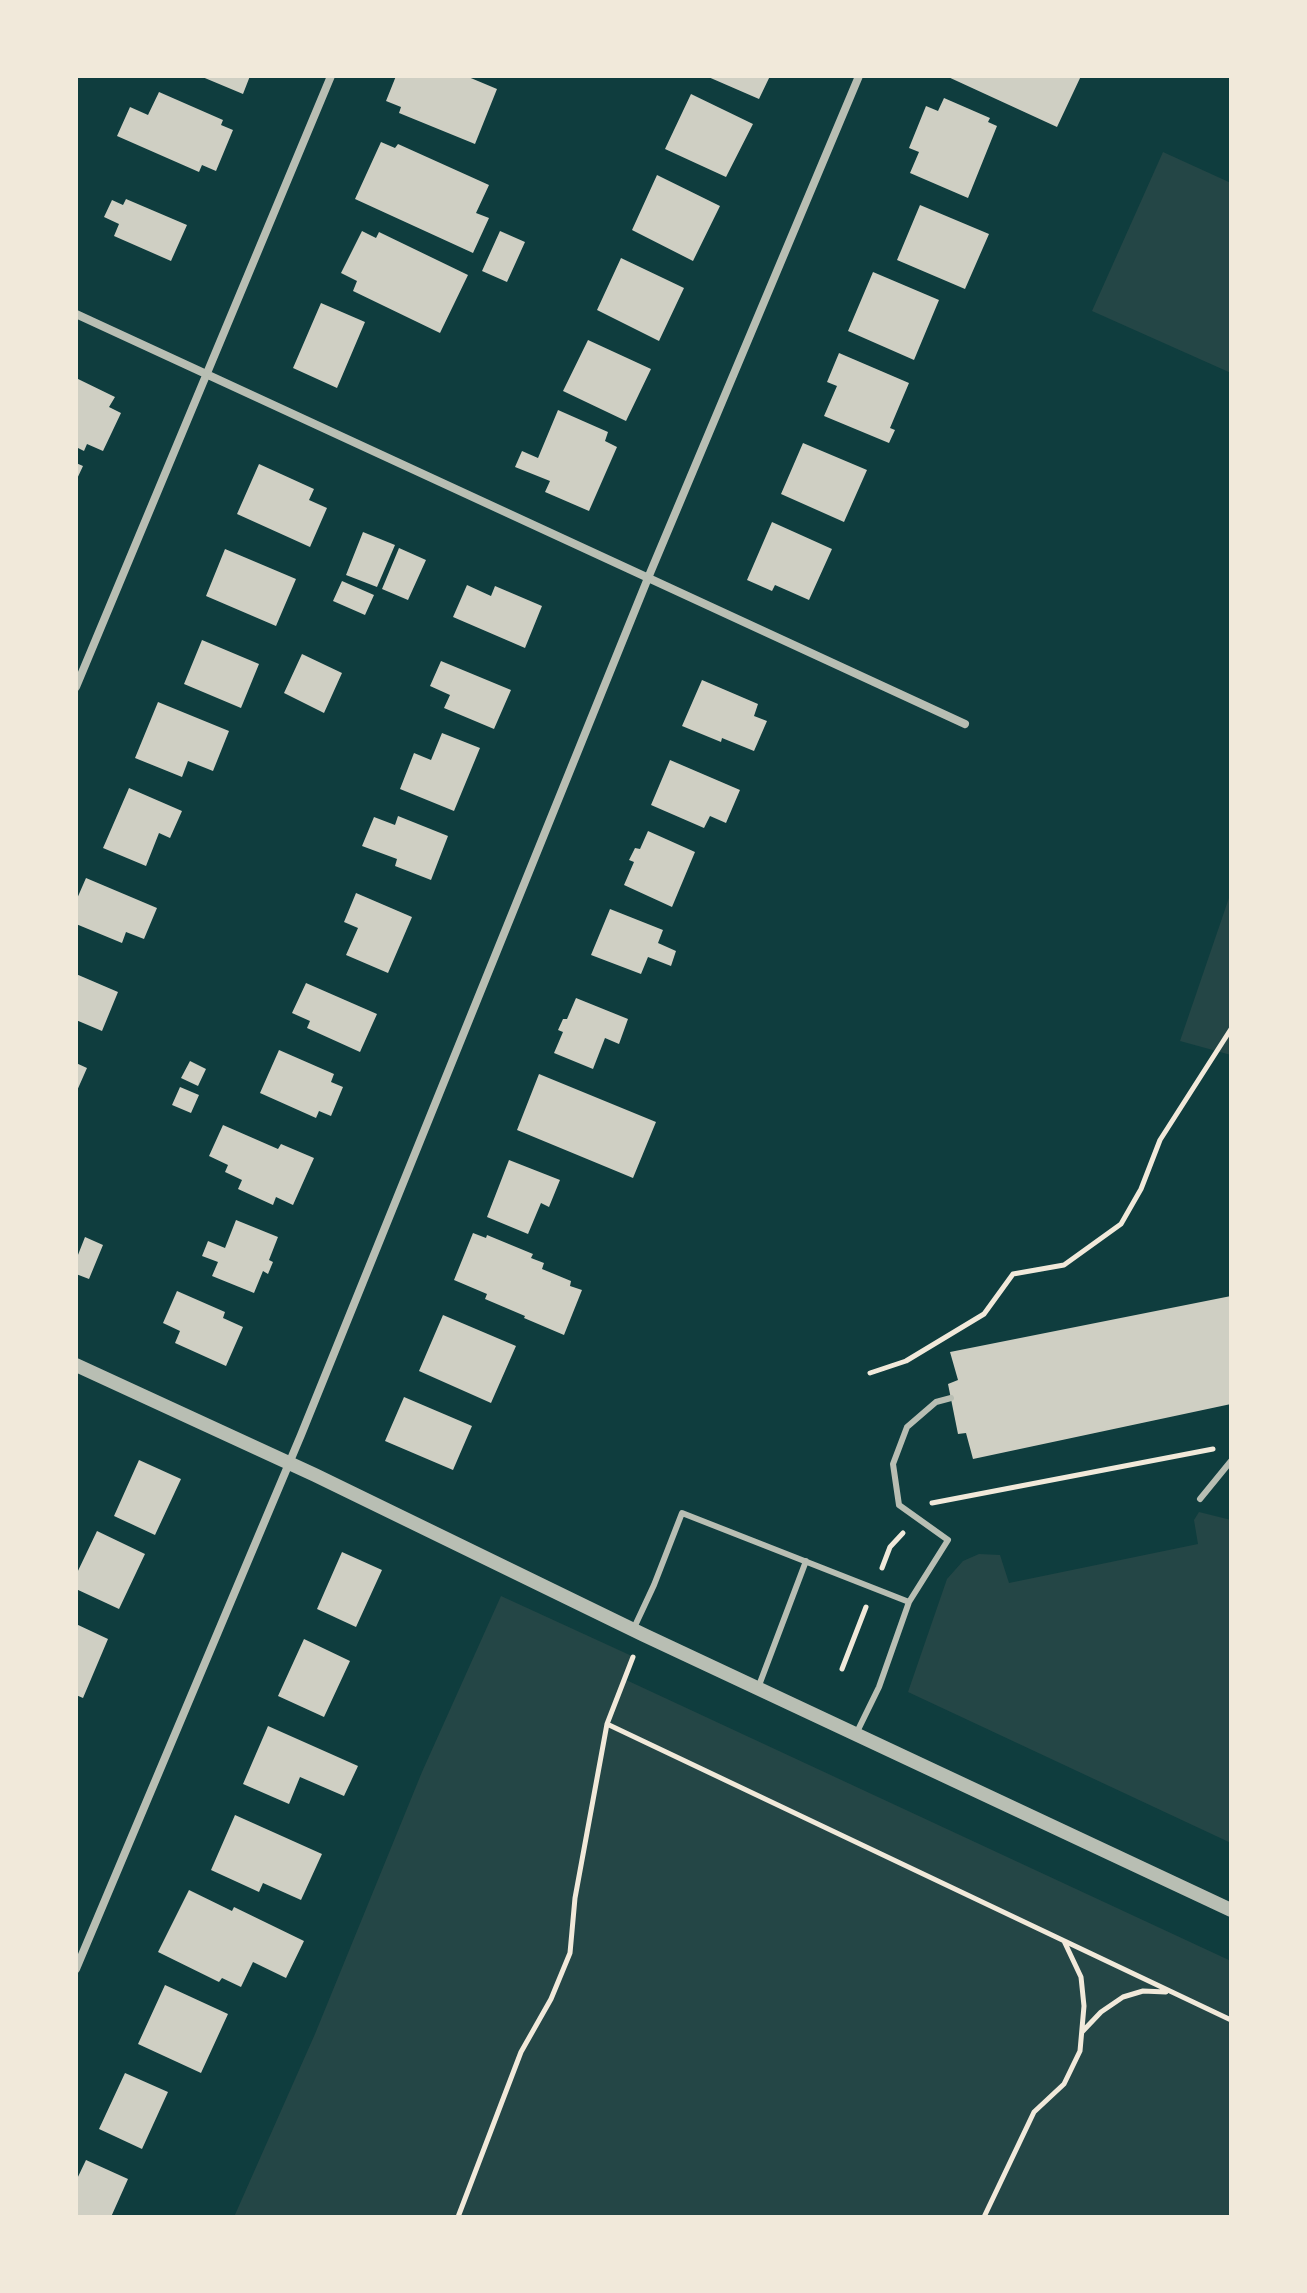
<!DOCTYPE html>
<style>
body{margin:0}
#map{position:relative;width:1307px;height:2293px;overflow:hidden;background:#0f3d3e;font-family:"PT Sans",sans-serif}
canvas{display:block}
.frame{position:absolute;inset:0;border:78px solid #f1e9da;pointer-events:none}
</style>
<div id="map">
<canvas width="1307" height="2293"></canvas>
<div class="frame"></div>
</div>
<script>
const c = document.querySelector('canvas').getContext('2d');
c.lineJoin = 'round';
function fillPath(path, color) {
  c.fillStyle = color;
  c.fill(path, 'evenodd');
}
function poly(rows) {
  const path = new Path2D();
  for (const r of rows) {
    path.moveTo(r[0], r[1]);
    for (let i = 2; i < r.length; i += 2) path.lineTo(r[i], r[i + 1]);
  }
  return path;
}
function strokePath(path, color, width, dash) {
  c.strokeStyle = color;
  c.lineWidth = width;
  c.lineCap = dash ? 'butt' : 'round';
  c.setLineDash(dash || []);
  c.stroke(path);
}
const green = poly([
 [1163,152,1231,183,1231,373,1092,311],
 [1231,892,1231,1055,1180,1041],
 [1199,1512,1231,1520,1231,1843,908,1692,947,1579,963,1561,979,1554,1000,1555,1009,1583,1198,1544,1194,1520],
 [501,1596,634,1657,624,1679,1231,1961,1231,2217,234,2217,315,2034,422,1772]
]);
const building = poly([
 [200,76,250,76,243,94],
 [396,76,466,76,497,89,475,144,399,113,401,107,386,101],
 [706,76,770,76,759,99],
 [946,76,1081,76,1057,127],
 [159,92,223,120,221,125,233,130,216,171,202,165,199,172,117,136,130,107,148,115],
 [691,94,753,124,726,177,665,149],
 [944,98,990,118,988,122,997,126,968,198,910,173,919,152,909,148,926,106,938,111],
 [381,142,395,148,398,144,489,185,476,213,489,218,473,253,355,199],
 [657,175,720,206,693,261,632,230],
 [126,199,187,225,171,261,114,236,119,224,104,217,112,200,123,205],
 [920,205,989,234,965,289,897,260],
 [362,231,376,238,379,232,468,275,440,333,353,291,357,281,341,273],
 [500,231,525,242,507,282,482,271],
 [621,258,684,288,659,341,597,310],
 [873,272,939,300,914,360,848,331],
 [321,303,365,322,337,388,293,368],
 [588,340,651,369,626,421,563,391],
 [839,353,909,383,890,428,895,430,889,443,824,416,837,386,827,382],
 [76,378,115,397,109,407,121,413,103,451,87,444,84,451,76,447],
 [558,410,608,432,605,441,617,447,589,511,545,492,550,481,515,467,522,451,538,458],
 [803,443,867,470,844,522,781,494],
 [76,463,83,466,76,481],
 [259,464,314,489,309,500,327,508,310,547,237,514],
 [772,522,832,549,809,600,775,585,772,591,747,580],
 [363,532,395,545,377,587,346,575],
 [399,548,426,560,408,600,382,589],
 [225,549,296,579,276,626,206,596],
 [342,581,374,595,365,615,333,601],
 [467,585,491,596,495,586,542,606,525,648,453,617],
 [202,640,259,664,241,708,184,684],
 [302,654,342,673,324,713,284,693],
 [441,661,511,690,494,729,444,708,450,695,430,686],
 [702,680,758,704,754,716,767,721,754,751,722,738,721,742,682,726],
 [158,702,229,731,213,771,188,761,182,777,135,758],
 [442,733,480,748,454,811,400,789,414,753,431,760],
 [670,760,740,790,726,823,710,816,704,828,651,805],
 [129,788,182,811,170,838,159,833,146,866,103,848],
 [398,816,448,836,431,880,395,866,397,859,362,846,374,817,395,825],
 [648,831,695,852,672,907,624,885,634,862,629,860,635,848,640,849],
 [86,878,157,908,144,939,126,932,122,943,76,924,76,901],
 [356,893,412,917,388,973,346,955,358,928,344,922],
 [610,909,663,930,658,943,676,951,671,966,648,957,641,974,591,955],
 [76,974,118,992,102,1031,76,1020],
 [306,983,377,1014,360,1052,307,1028,310,1021,292,1013],
 [576,998,628,1019,619,1044,605,1038,593,1069,554,1053,563,1032,558,1030,563,1019,567,1019],
 [279,1050,334,1074,331,1082,343,1087,331,1116,319,1111,316,1118,260,1093],
 [190,1061,206,1069,198,1086,181,1078],
 [76,1063,87,1068,76,1093],
 [539,1074,656,1122,633,1178,517,1130],
 [180,1087,199,1095,191,1113,172,1105],
 [223,1125,278,1149,281,1144,314,1158,293,1205,276,1197,273,1205,238,1189,242,1180,225,1172,228,1165,209,1156],
 [509,1160,560,1180,549,1207,541,1203,528,1234,487,1217],
 [236,1220,278,1237,269,1260,273,1262,268,1274,263,1271,254,1293,212,1276,218,1262,202,1256,208,1241,225,1248],
 [473,1233,486,1238,487,1235,533,1254,531,1258,544,1263,542,1269,571,1281,570,1286,582,1290,564,1335,524,1318,525,1316,485,1299,487,1294,454,1280],
 [85,1237,103,1245,89,1279,76,1274,76,1260],
 [177,1291,225,1312,223,1318,243,1327,226,1366,175,1343,180,1331,163,1323],
 [1231,1296,1231,1404,973,1459,966,1433,958,1434,948,1384,958,1380,950,1352],
 [443,1315,516,1346,491,1403,419,1371],
 [404,1397,472,1426,453,1470,385,1441],
 [139,1460,181,1479,155,1535,114,1516],
 [97,1531,145,1554,119,1609,76,1589,76,1575],
 [342,1552,382,1570,356,1627,317,1609],
 [76,1624,108,1639,83,1698,76,1695],
 [304,1639,350,1661,324,1717,278,1696],
 [268,1726,358,1766,344,1796,300,1777,289,1804,243,1784],
 [235,1815,322,1854,301,1900,263,1883,259,1892,211,1870],
 [189,1890,232,1911,234,1907,304,1941,286,1978,253,1962,241,1987,222,1978,219,1982,158,1952],
 [165,1985,228,2014,201,2073,138,2044],
 [125,2073,168,2092,142,2149,99,2129],
 [86,2160,128,2179,111,2217,76,2217,76,2181]
]);
const path = poly([
 [870,1373,906,1361,984,1314,1013,1274,1064,1265,1121,1224,1141,1189,1160,1140,1231,1029],
 [932,1503,1213,1449],
 [882,1568,890,1547,903,1533],
 [842,1669,866,1607],
 [607,1724,1231,2020],
 [1082,2032,1101,2012,1123,1997,1143,1991,1166,1992],
 [458,2217,521,2052,551,1999,570,1953,575,1898,607,1724,633,1657],
 [984,2217,1034,2112,1064,2084,1080,2051,1084,2006,1081,1977,1064,1941]
]);
const service = poly([
 [1200,1499,1231,1461],
 [633,1630,654,1585,682,1513,909,1602],
 [758,1688,806,1561],
 [856,1734,879,1687,909,1602,948,1540,899,1505,893,1464,907,1427,936,1402,951,1398]
]);
const minor = poly([
 [76,314,965,724],
 [76,687,331,76],
 [76,1969,301,1435,648,578,859,76]
]);
const tertiary = poly([
 [76,1365,315,1475,644,1635,1231,1910]
]);
fillPath(green, '#244646');
fillPath(building, '#cfcfc3');
strokePath(path, '#f1e9da', 5);
strokePath(service, '#b8beb3', 6);
strokePath(minor, '#b8beb3', 8);
strokePath(tertiary, '#b8beb3', 14);
</script>
